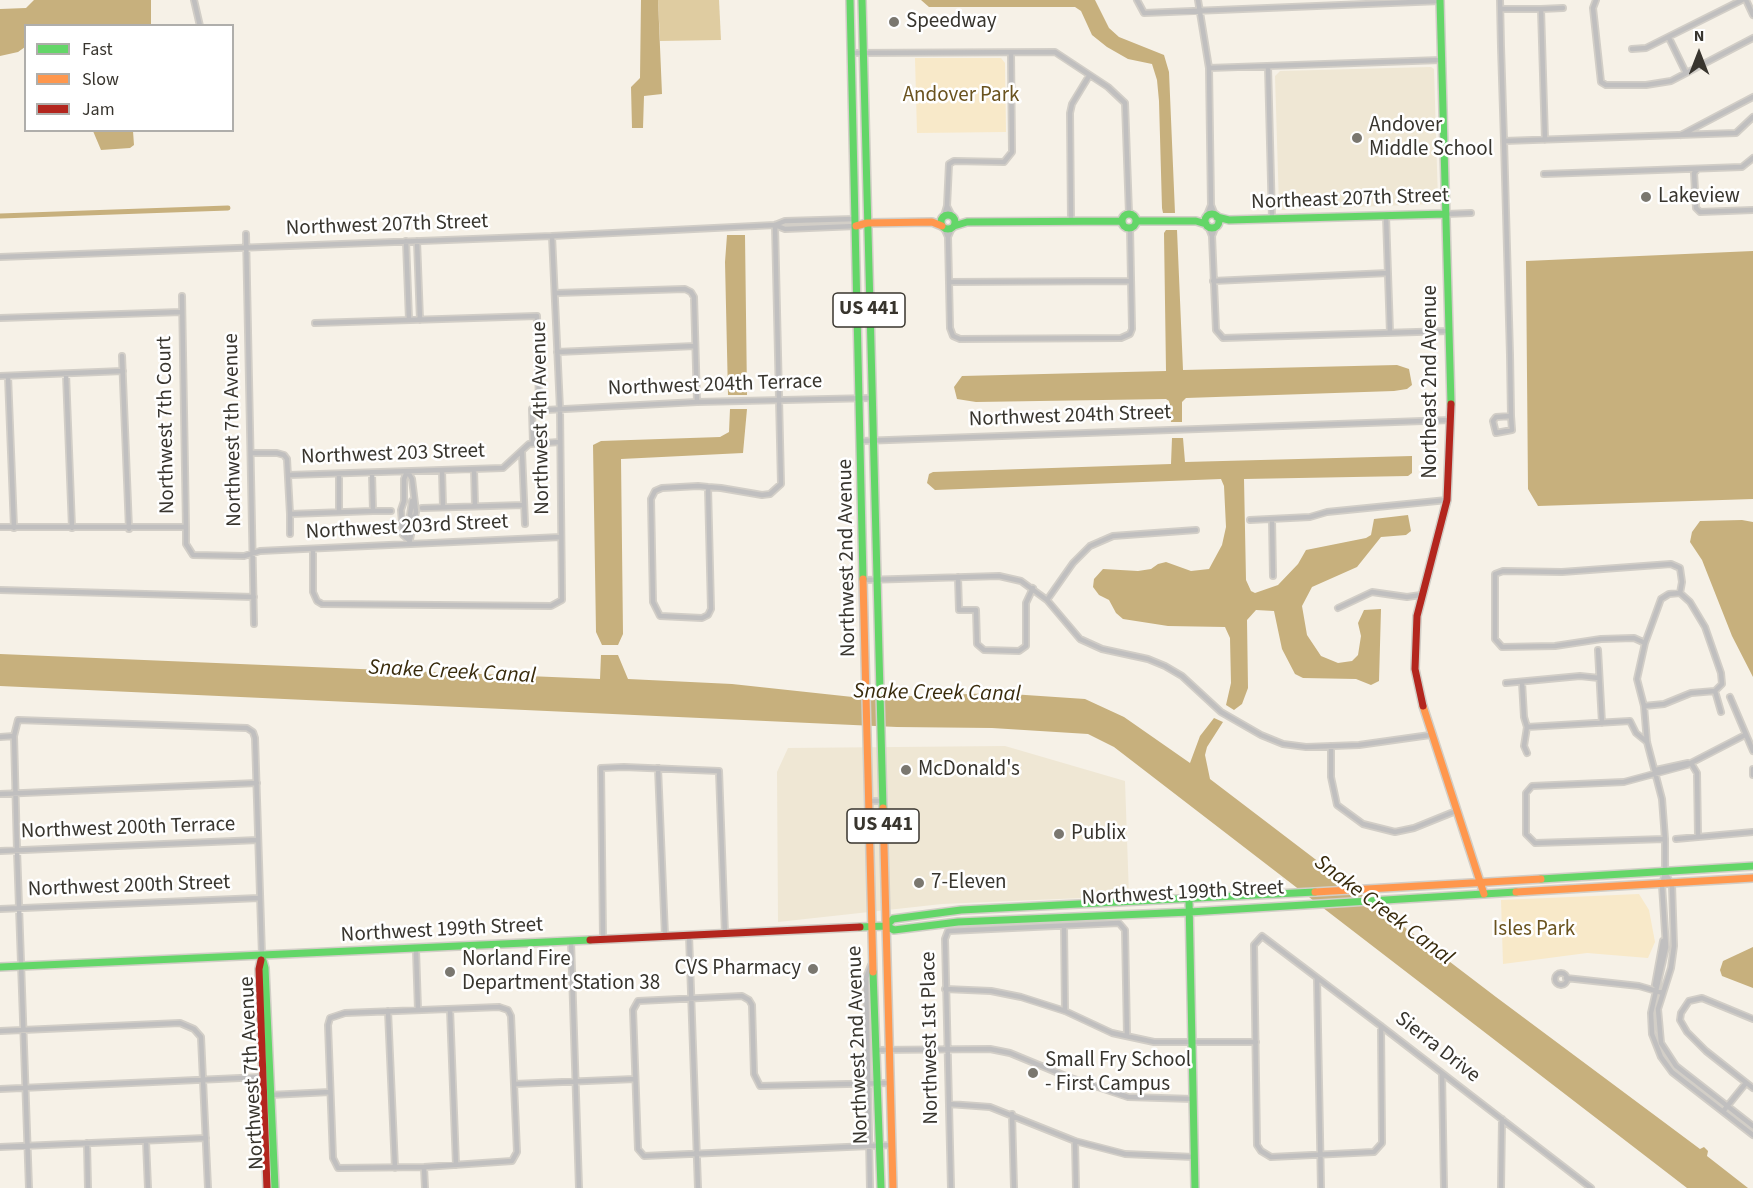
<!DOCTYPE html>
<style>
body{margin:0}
#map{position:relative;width:1753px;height:1188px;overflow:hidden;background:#f6f1e7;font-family:"Source Sans 3",sans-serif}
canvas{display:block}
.legend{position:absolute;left:24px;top:24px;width:210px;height:108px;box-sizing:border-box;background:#fff;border:2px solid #afaeab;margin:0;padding:8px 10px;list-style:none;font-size:18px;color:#38352e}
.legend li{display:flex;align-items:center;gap:12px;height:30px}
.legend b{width:30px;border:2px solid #afaeab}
.north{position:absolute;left:1669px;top:24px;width:60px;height:60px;-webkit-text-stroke:4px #fff;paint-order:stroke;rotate:0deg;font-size:16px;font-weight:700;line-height:24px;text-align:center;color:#38352e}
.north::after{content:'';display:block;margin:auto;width:21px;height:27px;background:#38352e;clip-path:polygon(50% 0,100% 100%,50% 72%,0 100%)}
</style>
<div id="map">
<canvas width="1753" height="1188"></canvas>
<ul class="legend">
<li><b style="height:8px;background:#63d668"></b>Fast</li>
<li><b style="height:8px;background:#ff974d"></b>Slow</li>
<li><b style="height:8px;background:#b3261e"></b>Jam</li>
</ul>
<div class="north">N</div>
</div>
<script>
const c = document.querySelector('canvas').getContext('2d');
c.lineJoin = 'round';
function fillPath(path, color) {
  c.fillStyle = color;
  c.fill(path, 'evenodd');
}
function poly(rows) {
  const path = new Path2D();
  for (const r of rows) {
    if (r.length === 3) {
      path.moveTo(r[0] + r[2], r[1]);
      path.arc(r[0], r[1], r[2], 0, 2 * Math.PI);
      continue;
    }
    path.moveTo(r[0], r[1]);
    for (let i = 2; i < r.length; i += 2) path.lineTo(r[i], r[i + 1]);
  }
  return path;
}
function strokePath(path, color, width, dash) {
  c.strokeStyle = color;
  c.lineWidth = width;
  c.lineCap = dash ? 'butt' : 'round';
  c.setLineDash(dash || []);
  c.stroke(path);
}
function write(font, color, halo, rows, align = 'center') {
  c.font = font + ' "Source Sans 3",sans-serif';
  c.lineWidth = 5;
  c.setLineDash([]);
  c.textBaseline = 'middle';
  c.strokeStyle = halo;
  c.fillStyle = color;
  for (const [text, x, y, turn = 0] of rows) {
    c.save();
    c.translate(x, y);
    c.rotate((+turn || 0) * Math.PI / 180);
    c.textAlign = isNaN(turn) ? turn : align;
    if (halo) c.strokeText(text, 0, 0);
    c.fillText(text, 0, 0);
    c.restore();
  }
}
const built = poly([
 [1431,67,1434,69,1438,201,1433,204,1282,210,1279,206,1275,76,1280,71],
 [1005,746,1125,781,1129,896,942,904,778,922,777,772,788,748]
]);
const green = poly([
 [915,58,1001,58,1005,63,1006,132,917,133],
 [1639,894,1649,910,1655,942,1648,958,1587,953,1503,964,1501,900]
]);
const forest = poly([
 [658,0,719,0,721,40,660,41]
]);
const water = poly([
 [34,0,151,0,151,25,26,26,25,47,18,52,0,56,0,9,26,8],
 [641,0,658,0,662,94,644,96,643,128,632,128,631,87,640,78],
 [921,0,1095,0,1109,28,1119,37,1164,55,1169,72,1175,213,1163,213,1162,208,1159,101,1157,80,1152,64,1128,59,1107,47,1092,35,1081,11,1075,7,929,7],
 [93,131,133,131,134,145,130,148,101,150],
 [1166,230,1177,230,1183,370,1397,365,1409,369,1412,385,1407,389,1394,391,1186,398,1182,402,1182,422,1171,422,1169,401,1166,399,976,402,957,399,954,387,962,376,1166,371,1164,233],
 [727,235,745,235,747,395,728,395,725,262],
 [1753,251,1753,499,1538,506,1528,489,1526,261],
 [730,409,747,409,743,453,621,459,623,634,618,645,602,645,596,632,593,445,601,441,720,437,729,432],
 [1172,438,1183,438,1185,462,1412,456,1412,473,1408,476,1244,479,1246,580,1251,591,1255,593,1278,585,1298,564,1306,550,1366,538,1371,535,1374,519,1408,515,1411,531,1406,535,1381,537,1357,567,1312,587,1302,606,1307,635,1321,656,1338,663,1352,661,1358,655,1361,636,1358,623,1364,610,1381,609,1379,681,1371,685,1356,679,1303,678,1295,674,1282,649,1274,611,1256,610,1247,620,1248,688,1242,704,1234,710,1226,705,1231,683,1230,638,1225,627,1168,626,1123,619,1116,613,1109,600,1099,595,1093,587,1094,579,1103,569,1138,571,1151,569,1158,564,1166,562,1191,571,1209,569,1222,545,1226,527,1224,486,1221,479,935,490,927,483,929,474,933,472,1171,464],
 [1742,520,1753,522,1753,677,1732,636,1702,560,1690,542,1692,532,1700,521],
 [0,654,600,679,601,655,618,655,628,679,732,684,862,698,996,693,1085,699,1124,717,1190,763,1200,736,1214,718,1223,722,1207,747,1205,755,1210,779,1496,997,1700,1149,1704,1147,1708,1151,1707,1156,1748,1188,1687,1188,1114,747,1088,734,992,728,897,727,0,686],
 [1753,947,1753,988,1722,976,1720,970,1723,961]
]);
const canal = poly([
 [0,216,228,208]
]);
const street = poly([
 [194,0,200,26],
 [1137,0,1144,13,1440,1],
 [1198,0,1209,68,1211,205],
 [1500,0,1501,47,1504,141,1508,284,1510,355,1511,416,1512,430,1496,433,1493,421,1496,417,1511,416],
 [1596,0,1593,8,1601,82,1606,85,1646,85,1671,81,1753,38],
 [1746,0,1753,15],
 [1501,9,1541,9,1545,140],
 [1541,9,1563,8],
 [1669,38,1686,73],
 [1632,49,1646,48,1742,0],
 [851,53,1055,52,1108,87,1125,103,1129,214],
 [1268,66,1272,219],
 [1209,68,1441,60],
 [1681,135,1753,97],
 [1504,141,1736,133,1753,117],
 [1698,169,1694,173,1696,208,1700,212,1753,210],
 [1544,174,1742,167,1753,158],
 [947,206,949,164,954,161,1004,162,1012,152,1011,53],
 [1446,214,1471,213],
 [1207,215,1211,205,1215,215],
 [944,216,947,206,952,216],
 [1386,216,1390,333],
 [1071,221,1070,113,1072,104,1089,76],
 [775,225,785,229,856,226],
 [1208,226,1212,236,1216,226],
 [944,228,948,237,952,228],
 [246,234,254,624],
 [1212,236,1216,330,1223,338,1449,331],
 [948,237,950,328,953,336,960,339,1121,338,1130,334,1132,329,1130,228],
 [406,241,409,320],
 [417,241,420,320],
 [0,257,552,236,775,225,785,221,855,219],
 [1213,281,1388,273],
 [949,282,1131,281],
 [556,293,685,289,691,292,694,297,697,402],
 [182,296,186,527,186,544,193,555,244,556,260,551,561,537],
 [0,318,182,312],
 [315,323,537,316,539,404,546,410,697,402,872,398],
 [557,352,695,346],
 [122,356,129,529],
 [66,374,72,528],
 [0,376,123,371],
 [8,376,14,528],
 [532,409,533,443],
 [861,441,1451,420],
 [522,452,525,524],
 [251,453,277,453,284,455,287,459,290,514,373,511,372,473],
 [474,469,475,506],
 [442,470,443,507],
 [407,472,404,479,404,501,401,510,403,535,409,540],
 [408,472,412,479,416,512,409,544],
 [339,474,339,512],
 [289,475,503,468,529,444,560,442],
 [708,487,711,609,708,615,702,618,660,616,653,602,651,499,655,491,662,488,698,486,708,487,721,488,762,495,770,494,781,484,775,225],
 [412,501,410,515,413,518],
 [422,508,524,505],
 [373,511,391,511],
 [290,514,290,534],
 [1272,519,1273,576],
 [1250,520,1310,517,1327,512,1447,500],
 [0,527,186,527],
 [313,549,313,592,317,601,322,604,551,606,562,600,560,409,552,236],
 [958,577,959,610,976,610,977,644,984,650,1019,651,1026,646,1026,603,1033,588],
 [865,580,999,576,1021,581,1047,600,1080,639,1102,649,1148,659,1165,666,1182,676,1221,712,1261,735,1283,744,1306,747,1359,745,1430,735],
 [0,590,254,597],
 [1680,593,1669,594,1661,599,1645,643,1637,679,1644,706,1647,742,1662,799,1665,839,1665,873,1662,885,1666,947,1651,1013,1652,1034,1661,1057,1672,1072,1753,1135],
 [1680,593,1690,602,1705,627,1721,673,1722,684,1715,691],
 [1047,600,1073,563,1090,546,1113,536,1196,530],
 [1338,608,1372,592,1407,597,1421,595],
 [1645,643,1634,638,1601,639,1555,646,1502,647,1495,639,1495,574,1503,571,1562,572,1671,564,1680,568,1682,582,1680,593],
 [1598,650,1602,723],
 [1522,682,1524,717,1527,727,1524,746,1527,753],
 [1506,683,1580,676,1599,678],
 [1715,691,1721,712],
 [1730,697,1753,751],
 [1644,706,1664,704,1691,693,1715,691],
 [1527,727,1630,721,1636,733,1647,742],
 [0,737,14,736],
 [1331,746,1331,777,1337,805,1363,824,1395,832,1414,828,1456,811],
 [1691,763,1697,773,1698,836],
 [658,768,665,936],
 [1753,769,1753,775],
 [1656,770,1688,763],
 [0,794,257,783],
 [870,801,882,801],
 [1665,839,1535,843,1526,834,1526,793,1532,786,1624,782,1687,765,1745,735],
 [1676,839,1753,832],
 [0,851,258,840],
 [1665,873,1672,885,1674,946,1671,968,1658,1009,1661,1043,1676,1066,1753,1126],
 [0,909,259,898],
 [1064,927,1065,1011],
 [689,935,698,1188],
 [603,939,601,768,624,767,719,771,725,934],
 [571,941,579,1188],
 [416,950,418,1010],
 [1561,979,6],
 [1317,978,1321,1188],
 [1566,978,1639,986,1663,993],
 [1655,985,1663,941],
 [945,989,991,991,1021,997,1065,1011,1112,1033,1154,1042,1256,1042],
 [499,1007,508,1010,511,1016,517,1152,512,1161,424,1167,338,1168,333,1158,328,1025,330,1018,345,1013,499,1007],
 [450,1009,456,1165],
 [388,1011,395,1168],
 [1753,1019,1702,998,1689,1001,1681,1013,1680,1020,1687,1032,1706,1051,1753,1088],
 [1381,1026,1382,1143,1374,1152,1271,1157,1261,1151,1257,1145,1254,945,1262,936,1381,1026,1591,1188],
 [0,1031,180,1023,194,1029,201,1037,208,1188],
 [876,1050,990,1049,1010,1053,1068,1077,1128,1097,1193,1099],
 [1442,1074,1444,1188],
 [890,1083,760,1086,754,1074,752,1005,749,1000,742,996,638,1001,633,1010,638,1149,644,1156,892,1145],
 [514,1084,635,1079],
 [0,1089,262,1077],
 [270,1095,330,1092],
 [949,1104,990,1107,1075,1141,1125,1154,1194,1157],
 [1725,1109,1746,1083],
 [1012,1114,1014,1188],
 [146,1141,148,1188],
 [1075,1141,1076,1188],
 [87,1143,88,1188],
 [0,1147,206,1138],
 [424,1167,425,1188],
 [29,1188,17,850,14,736,18,720,247,728,253,732,255,738,262,956],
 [870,1188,866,978,871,965],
 [951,1188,945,939,948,931,1119,923,1125,930,1127,1036],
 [1501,1188,1502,1119]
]);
const fast = poly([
 [850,0,863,579],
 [862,0,883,808],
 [1440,0,1451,404],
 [1212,221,7],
 [1129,221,7],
 [948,222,7],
 [1217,217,1229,220,1446,214],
 [1136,221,1196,221,1206,224],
 [954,226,967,222,1122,221],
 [1541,879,1753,866],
 [1189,900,1195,1188],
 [886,926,893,919,961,910,1315,892],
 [860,927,886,926,894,930,958,922,1190,912,1516,892],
 [262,957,265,968,275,1188],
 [0,967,590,940],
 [873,972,881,1188]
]);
const slow = poly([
 [856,226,867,223,932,222,942,226],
 [863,579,873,972],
 [1423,706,1484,894],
 [883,808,893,1188],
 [1315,892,1541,879],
 [1516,892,1753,878]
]);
const jam = poly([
 [1423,706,1415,669,1417,616,1447,500,1451,404],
 [590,940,860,927],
 [261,960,259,969,267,1188]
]);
const markers = [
 [894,22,6,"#7a776f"],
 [1357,138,6,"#7a776f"],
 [1646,197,6,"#7a776f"],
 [906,770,6,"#7a776f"],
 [1059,834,6,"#7a776f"],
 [919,883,6,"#7a776f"],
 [813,969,6,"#7a776f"],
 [450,972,6,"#7a776f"],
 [1033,1073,6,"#7a776f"]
];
const shields = [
 [869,310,72],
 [883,826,72]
];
const shieldNames = [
 ["US 441",869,310],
 ["US 441",883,826]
];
const poiNames = [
 ["Speedway",906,22],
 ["Andover",1369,126],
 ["Middle School",1369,150],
 ["Lakeview",1658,197],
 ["McDonald's",918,770],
 ["Publix",1071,834],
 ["7-Eleven",931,883],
 ["Norland Fire",462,960],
 ["Department Station 38",462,984],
 ["CVS Pharmacy",801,969,"right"],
 ["Small Fry School",1045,1061],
 ["- First Campus",1045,1085]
];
const parkNames = [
 ["Andover Park",961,96],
 ["Isles Park",1534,930]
];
const streetNames = [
 ["Northeast 207th Street",1350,200,-2],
 ["Northwest 207th Street",387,226,-2],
 ["Northeast 2nd Avenue",1431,382,-90],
 ["Northwest 204th Terrace",715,386,-2],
 ["Northwest 204th Street",1070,417,-2],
 ["Northwest 4th Avenue",542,418,-91],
 ["Northwest 7th Court",167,425,-91],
 ["Northwest 7th Avenue",234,430,-91],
 ["Northwest 203 Street",393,455,-2],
 ["Northwest 203rd Street",407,528,-3],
 ["Northwest 2nd Avenue",848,558,-91],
 ["Northwest 200th Terrace",128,829,-2],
 ["Northwest 200th Street",129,887,-2],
 ["Northwest 199th Street",1183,894,-3],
 ["Northwest 199th Street",442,931,-3],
 ["Northwest 1st Place",931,1038,-91],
 ["Northwest 2nd Avenue",859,1045,-92],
 ["Sierra Drive",1437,1048,38],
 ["Northwest 7th Avenue",253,1073,-93]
];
const waterNames = [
 ["Snake Creek Canal",452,673,3],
 ["Snake Creek Canal",937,694,1],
 ["Snake Creek Canal",1383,911,37]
];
fillPath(built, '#efe7d4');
fillPath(green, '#f8e9c9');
fillPath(forest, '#dfcca1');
fillPath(water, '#c7b07d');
strokePath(canal, '#c7b07d', 5);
strokePath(street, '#d2cec7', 8);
strokePath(fast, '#d2cec7', 10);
strokePath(slow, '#d2cec7', 10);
strokePath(jam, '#d2cec7', 10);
strokePath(street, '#c0bfbf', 4.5);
strokePath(fast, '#63d668', 7);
strokePath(slow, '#ff974d', 7);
strokePath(jam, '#b3261e', 7);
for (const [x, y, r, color] of markers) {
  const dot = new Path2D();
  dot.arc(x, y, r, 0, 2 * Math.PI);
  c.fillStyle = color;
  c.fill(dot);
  strokePath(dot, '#fff', 2);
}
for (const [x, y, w] of shields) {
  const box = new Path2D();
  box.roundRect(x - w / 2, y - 17, w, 34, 4.5);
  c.fillStyle = '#fff';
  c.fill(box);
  strokePath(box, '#38352e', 1.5);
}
write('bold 20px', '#38352e', null, shieldNames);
write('21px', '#38352e', '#fff', poiNames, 'left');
write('21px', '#6a531f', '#fff', parkNames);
write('21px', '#38352e', '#fff', streetNames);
write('italic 22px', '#392b0c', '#fff', waterNames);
</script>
